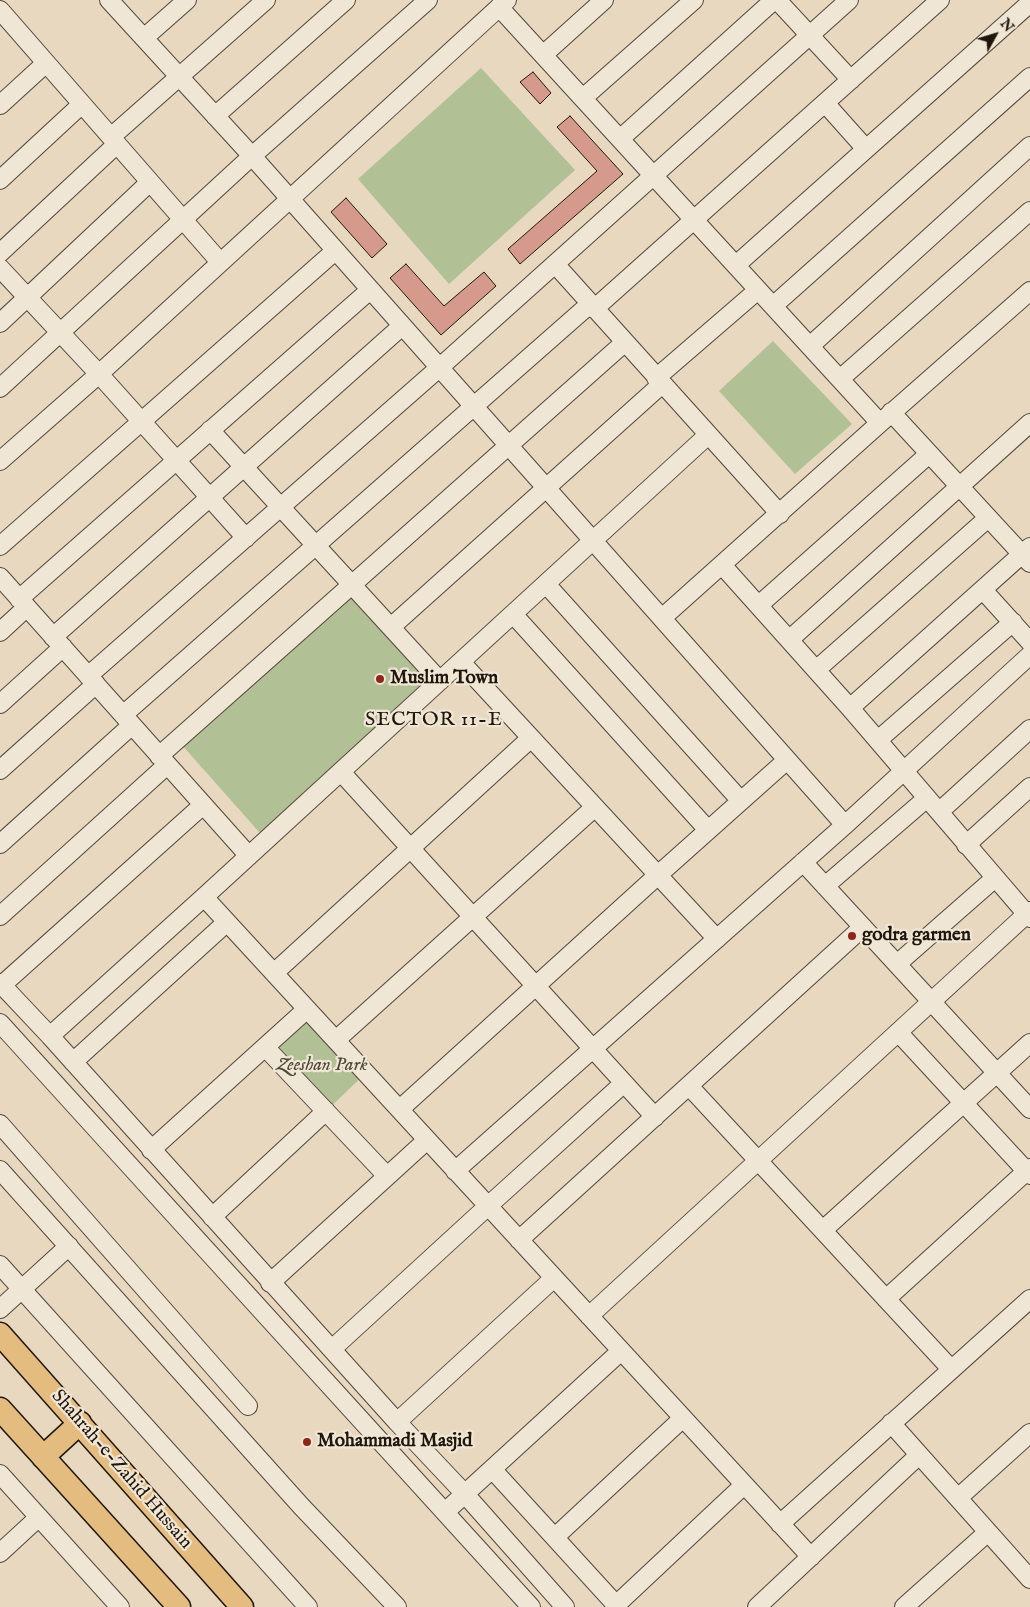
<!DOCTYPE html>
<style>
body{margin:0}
#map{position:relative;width:1030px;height:1607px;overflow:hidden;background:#e7d8bf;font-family:"IM FELL English",serif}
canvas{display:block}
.north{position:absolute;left:970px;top:10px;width:50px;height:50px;-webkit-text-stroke:4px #efe6d5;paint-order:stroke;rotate:51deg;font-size:14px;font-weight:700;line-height:20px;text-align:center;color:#20160c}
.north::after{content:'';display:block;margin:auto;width:18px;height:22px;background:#20160c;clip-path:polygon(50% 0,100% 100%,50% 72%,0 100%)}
</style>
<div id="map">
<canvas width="1030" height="1607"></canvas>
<div class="north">N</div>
</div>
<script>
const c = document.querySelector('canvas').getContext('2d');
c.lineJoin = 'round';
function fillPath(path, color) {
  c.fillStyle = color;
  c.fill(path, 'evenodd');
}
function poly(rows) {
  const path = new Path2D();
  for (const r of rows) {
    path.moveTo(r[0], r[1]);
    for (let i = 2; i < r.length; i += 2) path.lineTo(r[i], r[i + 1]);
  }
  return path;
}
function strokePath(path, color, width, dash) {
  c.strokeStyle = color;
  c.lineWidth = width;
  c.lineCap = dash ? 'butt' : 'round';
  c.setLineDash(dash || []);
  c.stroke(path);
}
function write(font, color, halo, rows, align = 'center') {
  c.font = font + ' "IM FELL English",serif';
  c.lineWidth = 4.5;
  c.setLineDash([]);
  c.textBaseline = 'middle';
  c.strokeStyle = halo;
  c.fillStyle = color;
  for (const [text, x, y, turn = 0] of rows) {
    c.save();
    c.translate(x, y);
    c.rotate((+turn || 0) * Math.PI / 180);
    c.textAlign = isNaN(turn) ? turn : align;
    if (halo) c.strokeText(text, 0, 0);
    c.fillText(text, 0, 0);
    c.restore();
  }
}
const green = poly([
 [481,68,575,170,449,284,358,179],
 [773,341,852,424,795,474,719,391],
 [351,595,429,681,260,833,181,744],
 [307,1009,366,1073,326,1111,265,1047]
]);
const building = poly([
 [533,72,551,93,540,104,520,82,533,72],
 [570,116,623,174,520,264,508,249,597,171,557,127,570,116],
 [346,198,387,244,372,258,331,212,346,198],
 [406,264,444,306,484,272,496,286,441,335,390,278,406,264]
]);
const minor = poly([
 [109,0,252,156,845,825],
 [777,0,851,80],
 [499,7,880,423],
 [0,10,220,262],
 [144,38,187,0],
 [543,55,604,0],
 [583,98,694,0],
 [825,103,866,149],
 [0,105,46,63],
 [215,116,346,0],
 [111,137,266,0],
 [620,139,774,0],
 [0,180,82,104],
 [0,253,117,144],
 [555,264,780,514],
 [736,265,1030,3],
 [0,268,99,374,246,538],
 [773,306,1030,77],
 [594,309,940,0],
 [0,323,150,182],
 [810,346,1030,146],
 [656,378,758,290],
 [840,379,1030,211],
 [0,388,252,156,428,0],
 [891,412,1030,563],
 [210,430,440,681],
 [0,461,99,374,507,0],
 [0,546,335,251],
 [722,565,850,708,1030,918],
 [0,577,249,856],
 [546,584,741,801],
 [983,590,1030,642],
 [19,599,370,290],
 [759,605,929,454],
 [513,614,708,830],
 [662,618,880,423,1030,291],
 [391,627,662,384],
 [0,632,27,607],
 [53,637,402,326],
 [789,640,1030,423],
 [461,662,717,939],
 [816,670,988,518],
 [88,676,439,368,849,0],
 [0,704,63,647],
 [850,708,1030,547],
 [123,715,590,304],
 [878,740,1013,622],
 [159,756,624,343],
 [0,770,96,684],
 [341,772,655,1117],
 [939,812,1030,729],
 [0,844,132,725],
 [966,845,1030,787],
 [803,862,1030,1109],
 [825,886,927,798],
 [204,897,811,1557],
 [0,916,167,765],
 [897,964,995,878],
 [274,973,531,738],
 [0,983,50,1036,397,1422,464,1493,565,1607],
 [2,985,203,805],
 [0,1023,531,1607],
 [898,1032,1030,1175],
 [50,1036,204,897,708,435],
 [336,1040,595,807],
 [265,1047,387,1176],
 [73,1062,227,922],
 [689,1086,951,1369],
 [400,1109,658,875,787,760],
 [0,1124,248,1406],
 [151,1150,307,1009],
 [0,1170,301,1506,397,1607],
 [455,1171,845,825,1030,655],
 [212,1217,326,1111],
 [823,1230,1030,1043],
 [519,1240,863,927],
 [0,1265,308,1607],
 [270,1283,427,1140],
 [886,1299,1030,1168],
 [0,1309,69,1246],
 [589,1316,1030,911],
 [332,1349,488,1206,624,1083],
 [397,1422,554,1278],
 [891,1423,1030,1579],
 [492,1469,618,1607],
 [0,1474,120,1607],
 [958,1498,1030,1433],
 [445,1512,621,1351],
 [780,1524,1030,1299],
 [555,1537,683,1418],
 [0,1553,39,1517],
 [616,1605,744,1485],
 [757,1607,919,1455],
 [904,1607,988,1532]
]);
const major = poly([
 [0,1334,242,1607],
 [0,1409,179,1607],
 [43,1457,80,1423]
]);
const markers = [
 [380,679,5,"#8f2418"],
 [852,936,5,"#8f2418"],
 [307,1442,5,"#8f2418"]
];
const poiNames = [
 ["Muslim Town",390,679],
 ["godra garmen",862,936],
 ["Mohammadi Masjid",317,1442]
];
const parkNames = [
 ["Zeeshan Park",322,1066]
];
const streetNames = [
 ["Shahrah-e-Zahid Hussain",121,1470,49]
];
const neighbourhoodNames = [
 ["SECTOR 11-E",434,721]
];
fillPath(green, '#b1c095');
fillPath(building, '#d59a8c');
strokePath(building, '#20160c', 1);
strokePath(minor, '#524639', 20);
strokePath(major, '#20160c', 25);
strokePath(minor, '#efe6d5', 18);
strokePath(major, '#e4bc80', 22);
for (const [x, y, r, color] of markers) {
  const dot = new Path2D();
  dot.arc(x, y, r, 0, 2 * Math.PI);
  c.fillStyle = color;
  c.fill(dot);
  strokePath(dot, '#efe6d5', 2);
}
write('bold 19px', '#20160c', '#efe6d5', poiNames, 'left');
write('italic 19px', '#4c4935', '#efe6d5', parkNames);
write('19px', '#20160c', '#efe6d5', streetNames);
c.letterSpacing = '1px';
write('20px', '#20160c', '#efe6d5', neighbourhoodNames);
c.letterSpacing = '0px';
</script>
